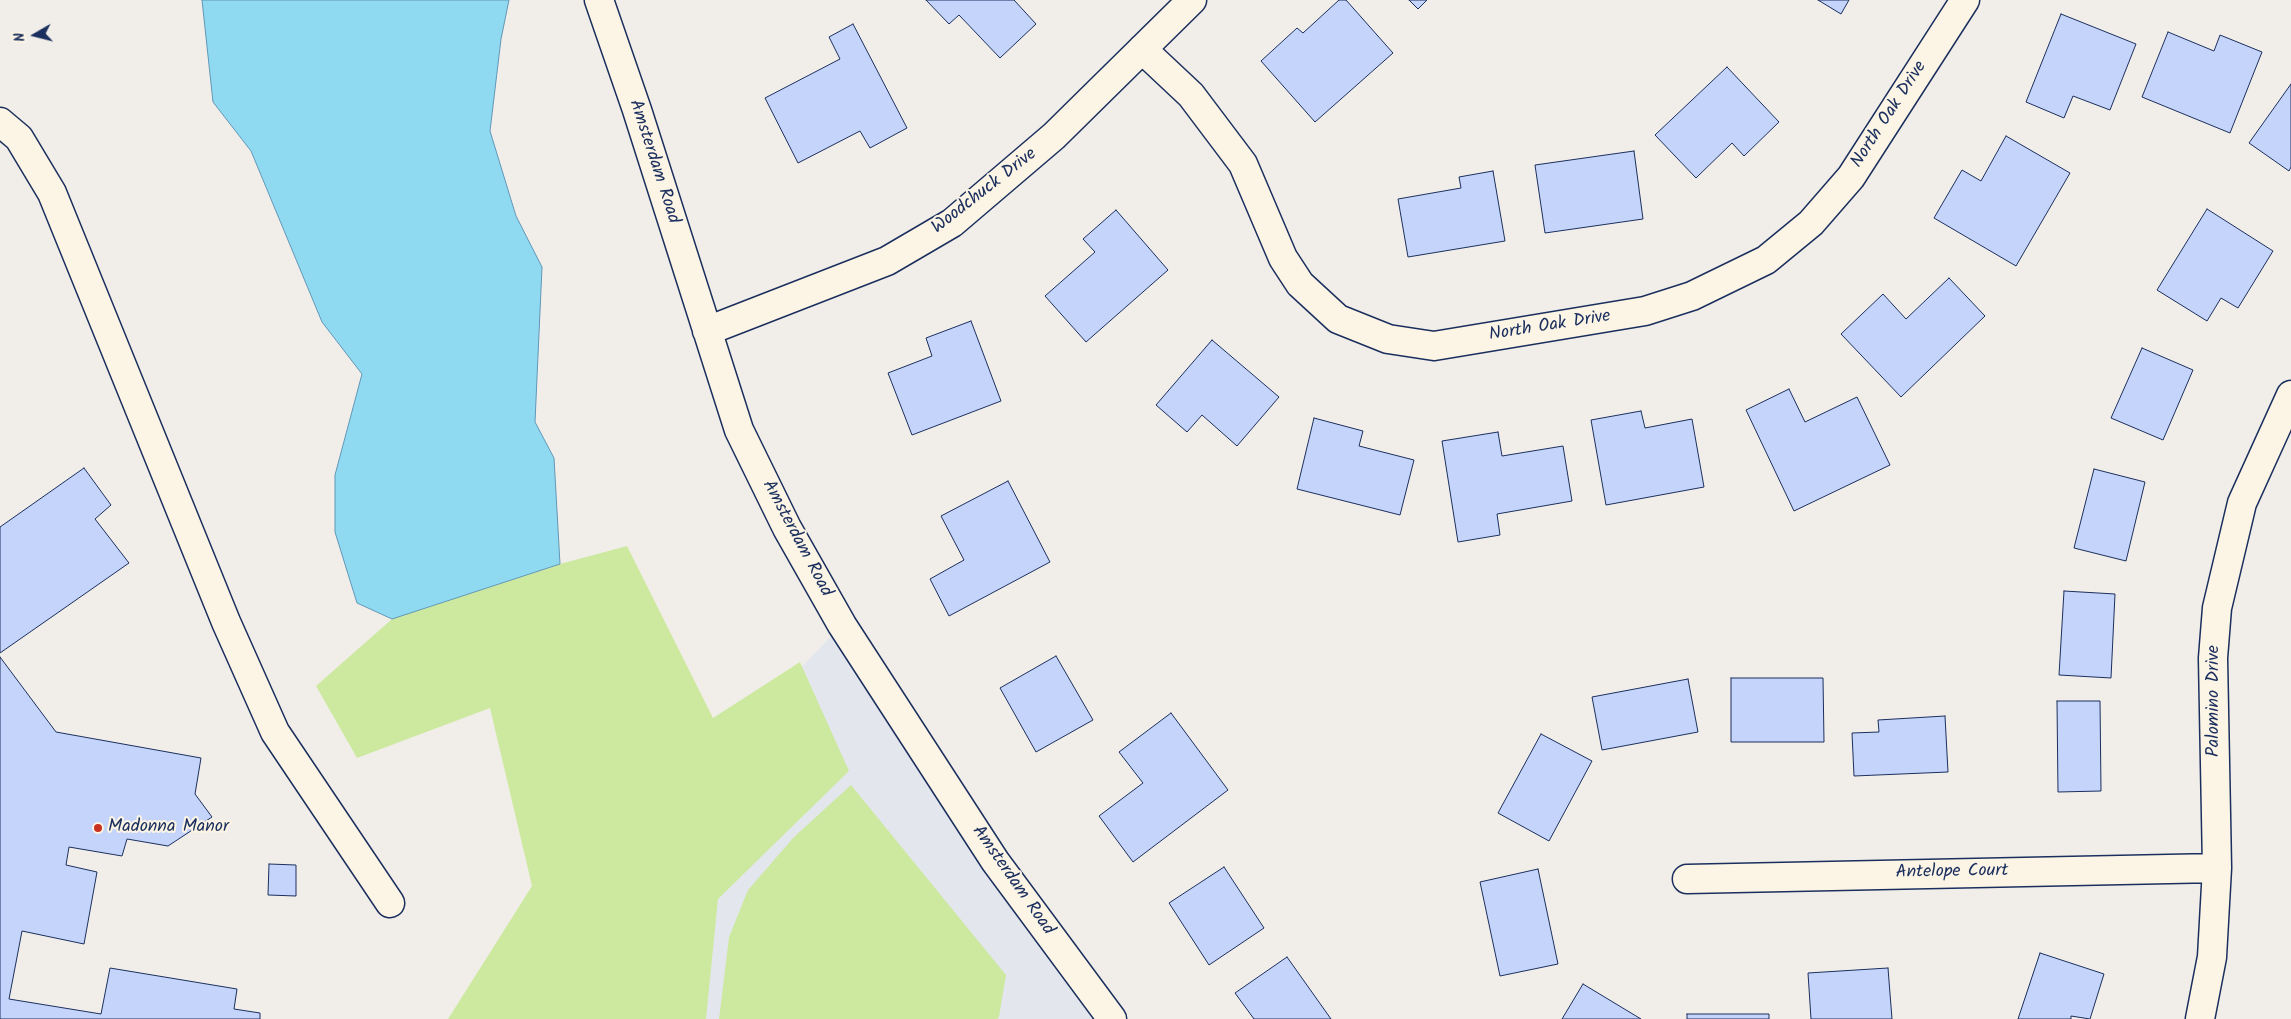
<!DOCTYPE html>
<style>
body{margin:0}
#map{position:relative;width:2291px;height:1019px;overflow:hidden;background:#f1eee9;font-family:Kalam,sans-serif}
canvas{display:block}
.north{position:absolute;left:10px;top:10px;width:50px;height:50px;-webkit-text-stroke:4px #fcf5e5;paint-order:stroke;rotate:262deg;font-size:14px;font-weight:700;line-height:20px;text-align:center;color:#1b2f5e}
.north::after{content:'';display:block;margin:auto;width:18px;height:22px;background:#1b2f5e;clip-path:polygon(50% 0,100% 100%,50% 72%,0 100%)}
</style>
<div id="map">
<canvas width="2291" height="1019"></canvas>
<div class="north">N</div>
</div>
<script>
const c = document.querySelector('canvas').getContext('2d');
c.lineJoin = 'round';
function fillPath(path, color) {
  c.fillStyle = color;
  c.fill(path, 'evenodd');
}
function poly(rows) {
  const path = new Path2D();
  for (const r of rows) {
    path.moveTo(r[0], r[1]);
    for (let i = 2; i < r.length; i += 2) path.lineTo(r[i], r[i + 1]);
  }
  return path;
}
function strokePath(path, color, width, dash) {
  c.strokeStyle = color;
  c.lineWidth = width;
  c.lineCap = dash ? 'butt' : 'round';
  c.setLineDash(dash || []);
  c.stroke(path);
}
function write(font, color, halo, rows, align = 'center') {
  c.font = font + ' Kalam,sans-serif';
  c.lineWidth = 4;
  c.setLineDash([]);
  c.textBaseline = 'middle';
  c.strokeStyle = halo;
  c.fillStyle = color;
  for (const [text, x, y, turn = 0] of rows) {
    c.save();
    c.translate(x, y);
    c.rotate((+turn || 0) * Math.PI / 180);
    c.textAlign = isNaN(turn) ? turn : align;
    if (halo) c.strokeText(text, 0, 0);
    c.fillText(text, 0, 0);
    c.restore();
  }
}
const built = poly([
 [842,625,1112,1019,683,1019,652,821]
]);
const green = poly([
 [627,546,713,718,800,662,849,771,718,899,706,1019,448,1019,532,886,490,708,357,758,316,686,392,619,560,564],
 [851,785,1006,975,999,1017,997,1019,719,1019,729,937,748,890,794,837]
]);
const water = poly([
 [202,0,509,0,501,39,490,131,516,216,542,267,535,422,554,458,560,564,392,619,357,603,335,532,335,475,362,374,322,322,251,151,213,102,202,0]
]);
const building = poly([
 [926,0,1014,0,1036,24,1000,58,959,15,949,24,926,0],
 [1339,0,1346,0,1393,53,1315,122,1261,61,1297,28,1303,33,1339,0],
 [1409,0,1427,0,1418,9,1409,0],
 [1818,0,1849,0,1841,14,1818,0],
 [2061,14,2136,44,2110,110,2073,96,2064,118,2026,102,2061,14],
 [853,24,907,128,870,148,860,131,798,163,765,98,840,59,829,37,853,24],
 [2168,32,2214,51,2220,35,2262,52,2230,133,2142,97,2168,32],
 [1727,67,1779,122,1744,156,1732,143,1696,178,1655,135,1727,67],
 [2291,84,2291,167,2289,171,2249,143,2291,84],
 [2006,136,2070,173,2016,266,1934,218,1962,170,1981,181,2006,136],
 [1634,151,1643,219,1545,233,1535,165,1634,151],
 [1493,171,1505,241,1408,257,1398,199,1461,188,1459,177,1493,171],
 [2207,209,2273,251,2238,308,2221,298,2207,321,2157,290,2207,209],
 [1116,210,1168,270,1086,342,1045,296,1095,252,1083,239,1116,210],
 [1949,278,1985,316,1901,397,1841,334,1883,294,1906,319,1949,278],
 [971,321,1001,401,912,435,888,373,932,356,926,338,971,321],
 [1212,340,1279,397,1237,446,1202,415,1187,432,1156,405,1212,340],
 [2142,348,2193,370,2163,440,2111,418,2142,348],
 [1789,389,1805,422,1857,397,1890,465,1794,511,1746,410,1789,389],
 [1641,411,1645,428,1692,419,1704,487,1606,505,1591,420,1641,411],
 [1314,418,1363,431,1359,446,1414,460,1400,515,1297,489,1314,418],
 [1498,432,1502,456,1563,446,1572,501,1497,514,1500,535,1458,542,1442,441,1498,432],
 [84,468,111,505,95,519,129,563,0,653,0,527,84,468],
 [2094,469,2145,482,2126,561,2074,548,2094,469],
 [1008,481,1050,562,949,616,930,579,964,560,941,516,1008,481],
 [2064,591,2115,594,2111,678,2059,675,2064,591],
 [1056,656,1093,720,1036,752,1000,688,1056,656],
 [0,657,56,732,201,758,195,794,212,817,168,846,127,839,122,856,69,847,66,865,97,872,84,944,22,931,9,999,101,1014,110,968,237,989,234,1009,260,1013,260,1019,0,1019,0,657],
 [1731,678,1823,678,1824,742,1731,742,1731,678],
 [1688,679,1698,732,1602,750,1592,697,1688,679],
 [2057,701,2100,701,2101,791,2058,792,2057,701],
 [1171,713,1228,790,1133,862,1099,816,1143,783,1119,752,1171,713],
 [1945,716,1948,772,1854,776,1852,733,1879,732,1878,720,1945,716],
 [1541,734,1592,761,1549,841,1498,813,1541,734],
 [269,864,296,865,296,896,268,895,269,864],
 [1224,867,1264,928,1209,965,1169,903,1224,867],
 [1538,869,1558,964,1500,976,1480,882,1538,869],
 [2040,953,2104,974,2090,1019,2071,1016,2071,1019,2018,1019,2040,953],
 [1287,957,1331,1019,1254,1019,1235,993,1287,957],
 [1888,968,1892,1019,1811,1019,1808,973,1888,968],
 [1583,984,1641,1019,1562,1019,1583,984],
 [1687,1014,1769,1014,1769,1019,1687,1019,1687,1014]
]);
const minor = poly([
 [599,0,637,110,739,430,787,528,842,625,995,861,1112,1019],
 [1142,49,1191,95,1243,164,1283,258,1300,284,1338,319,1388,339,1434,346,1645,311,1692,296,1766,260,1811,223,1851,177,1965,0],
 [0,122,19,138,52,193,226,622,275,732,390,903],
 [707,331,887,261,952,223,1054,136,1192,0],
 [1687,879,2217,868],
 [2200,1019,2212,957,2217,868,2213,658,2217,608,2242,503,2291,395]
]);
const markers = [
 [98,828,5,"#c8321e"]
];
const streetNames = [
 ["North Oak Drive",1890,115,-57],
 ["Amsterdam Road",653,162,72],
 ["Woodchuck Drive",985,192,-38],
 ["North Oak Drive",1550,327,-9],
 ["Amsterdam Road",796,539,62],
 ["Palomino Drive",2215,701,-90],
 ["Antelope Court",1952,873,-1],
 ["Amsterdam Road",1012,881,55]
];
const poiNames = [
 ["Madonna Manor",108,828]
];
fillPath(built, '#e4e6ee');
fillPath(green, '#cde9a0');
fillPath(water, '#90daf1');
strokePath(water, '#6196b6', 1);
fillPath(building, '#c4d4fa');
strokePath(building, '#1b2f5e', 1);
strokePath(minor, '#1b2f5e', 31);
strokePath(minor, '#fcf5e5', 28);
for (const [x, y, r, color] of markers) {
  const dot = new Path2D();
  dot.arc(x, y, r, 0, 2 * Math.PI);
  c.fillStyle = color;
  c.fill(dot);
  strokePath(dot, '#fcf5e5', 2);
}
write('18px', '#1b2f5e', '#fcf5e5', streetNames);
write('18px', '#1b2f5e', '#fcf5e5', poiNames, 'left');
</script>
